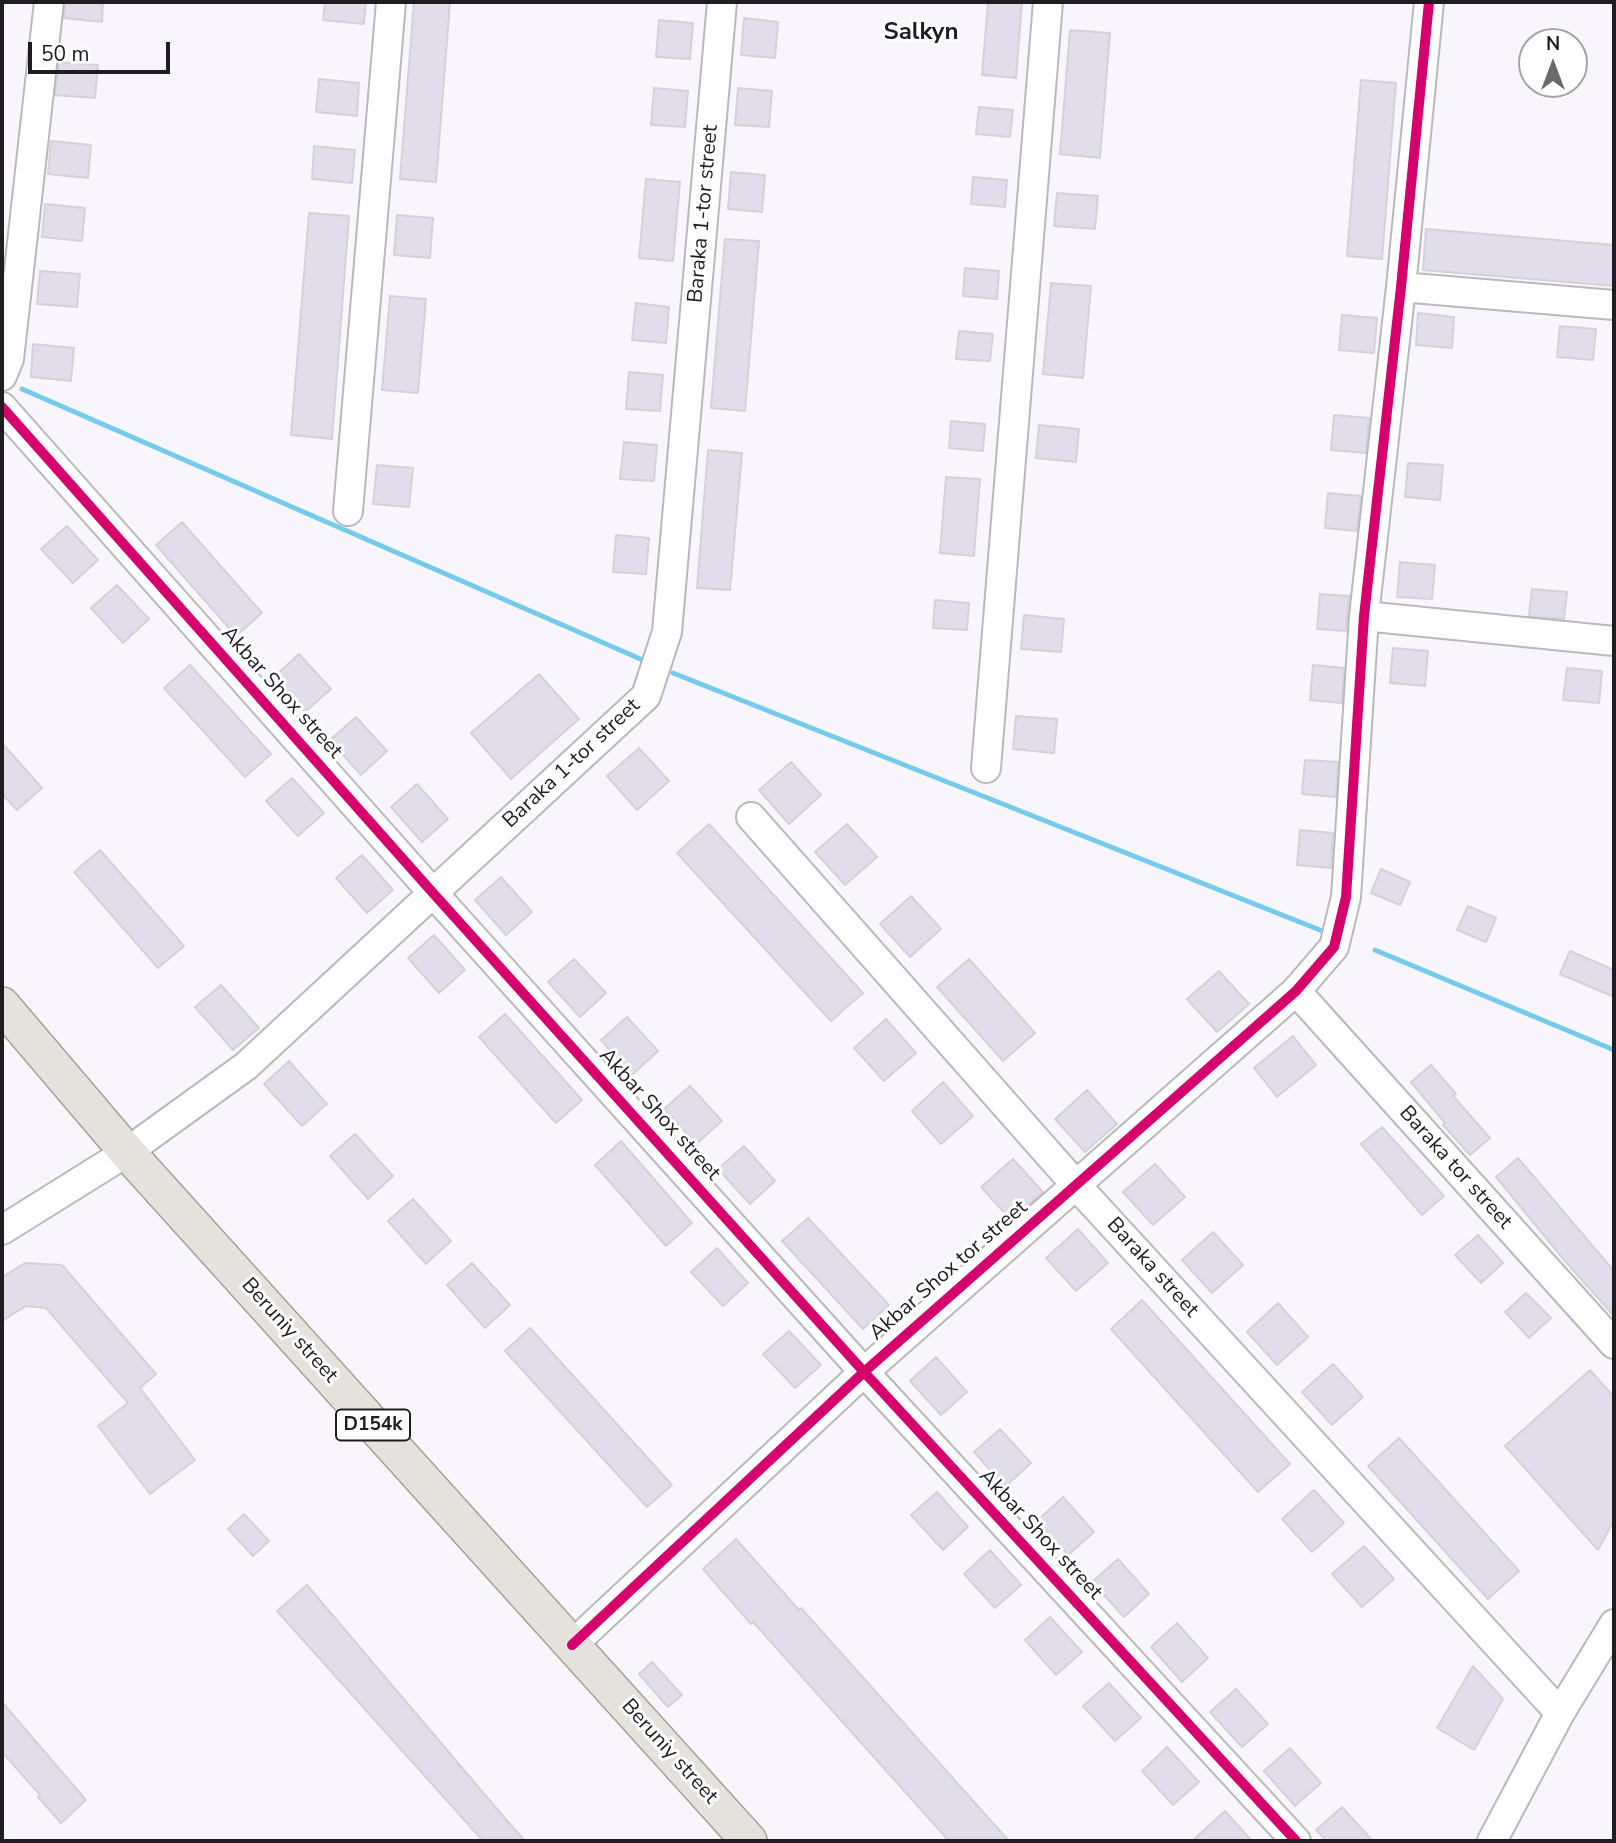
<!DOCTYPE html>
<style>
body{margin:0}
#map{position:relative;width:1616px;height:1843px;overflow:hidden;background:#f8f6fc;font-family:"Nunito Sans",sans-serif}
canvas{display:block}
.frame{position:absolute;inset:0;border:4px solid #1f1d22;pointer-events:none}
.north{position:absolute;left:1518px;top:28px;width:70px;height:70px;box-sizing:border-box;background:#fff;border:2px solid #a5a5a7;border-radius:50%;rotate:0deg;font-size:19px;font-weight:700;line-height:28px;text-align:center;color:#1f1d22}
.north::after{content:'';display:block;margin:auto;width:24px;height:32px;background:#6b696e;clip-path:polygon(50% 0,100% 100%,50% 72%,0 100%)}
.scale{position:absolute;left:28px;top:42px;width:142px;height:32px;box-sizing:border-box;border:4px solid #1f1d22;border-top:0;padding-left:9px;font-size:21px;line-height:24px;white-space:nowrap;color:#1f1d22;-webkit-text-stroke:5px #fff;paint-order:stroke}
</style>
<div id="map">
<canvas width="1616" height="1843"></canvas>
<div class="frame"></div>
<div class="north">N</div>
<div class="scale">50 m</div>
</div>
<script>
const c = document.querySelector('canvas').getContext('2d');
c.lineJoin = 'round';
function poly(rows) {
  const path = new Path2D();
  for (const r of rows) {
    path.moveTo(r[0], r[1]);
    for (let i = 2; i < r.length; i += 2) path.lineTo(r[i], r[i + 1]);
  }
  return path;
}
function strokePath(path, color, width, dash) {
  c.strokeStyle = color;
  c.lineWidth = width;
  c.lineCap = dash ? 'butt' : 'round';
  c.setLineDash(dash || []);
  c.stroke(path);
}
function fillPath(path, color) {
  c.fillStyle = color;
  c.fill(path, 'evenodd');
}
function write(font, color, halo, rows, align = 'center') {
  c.font = font + ' "Nunito Sans",sans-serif';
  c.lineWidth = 6;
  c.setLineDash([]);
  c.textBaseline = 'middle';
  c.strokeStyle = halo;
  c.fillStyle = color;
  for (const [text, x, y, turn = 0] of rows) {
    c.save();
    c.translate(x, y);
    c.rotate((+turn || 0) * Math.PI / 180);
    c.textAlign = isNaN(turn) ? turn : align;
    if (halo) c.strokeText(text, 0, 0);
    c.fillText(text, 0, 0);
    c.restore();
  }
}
const stream = poly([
 [22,389,645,661],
 [673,673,1330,934],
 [1375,950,1614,1050]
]);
const building = poly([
 [65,2,103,2,102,22,64,18,65,2],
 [325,2,366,2,364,24,323,20,325,2],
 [414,2,450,2,436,182,400,179,414,2],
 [988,2,1022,2,1016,78,982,75,988,2],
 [744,18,778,22,775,58,741,55,744,18],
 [659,20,693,23,690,59,656,57,659,20],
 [1070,30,1110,33,1100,158,1060,154,1070,30],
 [59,62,98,65,95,98,55,95,59,62],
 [319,79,359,83,357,116,316,112,319,79],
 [1361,80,1396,83,1382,259,1347,256,1361,80],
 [654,88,688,91,685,127,651,125,654,88],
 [738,88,772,91,769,127,735,125,738,88],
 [979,107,1013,110,1010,137,976,134,979,107],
 [51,141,91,145,88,178,48,174,51,141],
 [314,146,355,150,352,183,312,179,314,146],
 [731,172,765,175,762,212,728,209,731,172],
 [973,177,1007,180,1005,207,971,204,973,177],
 [646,179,680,182,673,261,639,258,646,179],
 [1057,193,1098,196,1095,229,1054,226,1057,193],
 [45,204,85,208,82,241,42,237,45,204],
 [309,213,349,216,332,439,291,435,309,213],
 [397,215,433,218,430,258,394,255,397,215],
 [1426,229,1614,245,1614,286,1423,270,1426,229],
 [725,239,759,241,745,411,711,408,725,239],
 [965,268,999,271,997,299,963,296,965,268],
 [40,271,80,274,77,307,37,304,40,271],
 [1051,283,1091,286,1083,378,1043,374,1051,283],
 [390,296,426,299,418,393,382,390,390,296],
 [636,303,669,307,666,343,632,340,636,303],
 [1418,313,1454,317,1452,348,1416,345,1418,313],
 [1342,315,1377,318,1374,353,1339,350,1342,315],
 [1560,326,1596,329,1593,360,1557,357,1560,326],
 [959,331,993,334,990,361,956,359,959,331],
 [33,344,74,348,71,381,31,377,33,344],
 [629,372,663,375,660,411,626,409,629,372],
 [1334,415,1369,418,1366,453,1331,450,1334,415],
 [951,421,985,424,983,451,949,448,951,421],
 [1039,425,1079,429,1076,462,1036,458,1039,425],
 [624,442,657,445,654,481,620,479,624,442],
 [708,450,742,453,730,590,697,588,708,450],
 [1408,463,1443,465,1440,500,1405,497,1408,463],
 [377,465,413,468,409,507,373,504,377,465],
 [946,477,980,479,974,556,940,553,946,477],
 [1328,493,1361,496,1357,531,1325,528,1328,493],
 [182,522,262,613,236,636,156,545,182,522],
 [67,526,98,560,73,583,41,549,67,526],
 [616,535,649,538,646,574,613,572,616,535],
 [1400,562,1435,565,1432,599,1397,597,1400,562],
 [117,585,149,619,123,643,91,608,117,585],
 [1532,589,1567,592,1564,619,1529,616,1532,589],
 [1320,594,1349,596,1346,631,1317,629,1320,594],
 [935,600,969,603,967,630,933,628,935,600],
 [1024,615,1064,619,1061,652,1021,649,1024,615],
 [1393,648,1428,651,1425,686,1390,683,1393,648],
 [299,654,331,689,305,712,274,677,299,654],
 [190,665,271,754,245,777,164,688,190,665],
 [1313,665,1344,668,1342,703,1310,700,1313,665],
 [1567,668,1602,671,1599,703,1563,700,1567,668],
 [539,674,579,719,511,779,471,733,539,674],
 [1016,716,1057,719,1054,753,1013,749,1016,716],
 [356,717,387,751,361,775,330,740,356,717],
 [2,743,42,788,17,810,2,794,2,743],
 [639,748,669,781,637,810,607,776,639,748],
 [1305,760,1338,762,1336,797,1302,794,1305,760],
 [791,762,821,795,789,824,759,790,791,762],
 [292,778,324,813,298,836,266,801,292,778],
 [417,784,448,819,422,842,391,807,417,784],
 [709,824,863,993,831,1021,677,853,709,824],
 [847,824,877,857,845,885,815,852,847,824],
 [1300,830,1333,833,1331,868,1297,865,1300,830],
 [100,850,184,946,158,968,74,872,100,850],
 [362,855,393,890,367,913,336,878,362,855],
 [1381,869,1410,882,1400,905,1371,893,1381,869],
 [501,877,532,912,506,935,475,900,501,877],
 [911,896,941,929,910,957,880,924,911,896],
 [1468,906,1496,918,1486,942,1457,930,1468,906],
 [434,935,465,970,439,993,408,958,434,935],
 [1570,951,1614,970,1614,997,1560,974,1570,951],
 [574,959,606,993,580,1017,548,982,574,959],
 [969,959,1035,1033,1003,1061,937,987,969,959],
 [1219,971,1249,1004,1217,1032,1187,999,1219,971],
 [221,985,259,1028,233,1050,195,1007,221,985],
 [505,1014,582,1100,556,1123,479,1037,505,1014],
 [627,1017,658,1051,632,1075,601,1040,627,1017],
 [886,1019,916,1053,884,1081,854,1048,886,1019],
 [1293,1036,1316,1065,1277,1097,1254,1068,1293,1036],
 [289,1061,327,1104,302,1126,264,1084,289,1061],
 [1431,1065,1456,1094,1453,1096,1490,1138,1470,1155,1443,1125,1445,1123,1411,1082,1431,1065],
 [943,1082,973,1116,941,1144,912,1111,943,1082],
 [690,1086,722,1121,696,1144,664,1109,690,1086],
 [1087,1090,1117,1124,1085,1152,1055,1119,1087,1090],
 [1382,1127,1444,1196,1422,1215,1361,1144,1382,1127],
 [355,1134,393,1176,368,1199,330,1156,355,1134],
 [621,1141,692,1223,666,1246,595,1165,621,1141],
 [744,1146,775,1181,750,1204,718,1169,744,1146],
 [1518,1158,1614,1271,1614,1316,1564,1260,1496,1177,1518,1158],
 [1013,1159,1043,1192,1011,1220,981,1187,1013,1159],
 [1155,1164,1185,1197,1153,1225,1123,1192,1155,1164],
 [413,1199,451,1241,426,1264,388,1221,413,1199],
 [808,1218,889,1305,863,1329,782,1241,808,1218],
 [1078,1229,1108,1263,1076,1291,1046,1258,1078,1229],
 [1213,1232,1243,1265,1212,1293,1182,1260,1213,1232],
 [1478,1235,1503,1263,1481,1283,1455,1255,1478,1235],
 [717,1248,748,1283,723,1306,691,1272,717,1248],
 [25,1263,62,1265,156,1374,140,1388,195,1460,150,1494,98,1426,128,1403,46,1308,26,1306,2,1321,2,1277,25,1263],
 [472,1263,510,1305,485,1328,447,1285,472,1263],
 [1526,1293,1551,1318,1529,1338,1505,1312,1526,1293],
 [1142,1300,1290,1464,1258,1492,1111,1329,1142,1300],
 [1278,1303,1308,1337,1277,1365,1247,1332,1278,1303],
 [530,1328,672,1485,647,1507,505,1351,530,1328],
 [789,1331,821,1365,795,1388,763,1354,789,1331],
 [936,1357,967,1392,941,1415,910,1381,936,1357],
 [1333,1364,1363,1397,1332,1425,1302,1392,1333,1364],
 [1590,1370,1614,1397,1614,1520,1598,1550,1505,1446,1590,1370],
 [1000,1429,1031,1463,1005,1487,974,1452,1000,1429],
 [1399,1438,1519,1571,1488,1599,1368,1466,1399,1438],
 [1314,1490,1344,1523,1312,1552,1282,1519,1314,1490],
 [937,1492,968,1527,943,1550,911,1515,937,1492],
 [1063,1497,1094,1532,1068,1555,1037,1521,1063,1497],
 [244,1514,269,1541,253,1556,228,1529,244,1514],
 [736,1539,799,1610,801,1608,1009,1841,949,1841,753,1622,751,1624,703,1569,736,1539],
 [1364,1546,1394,1579,1362,1607,1332,1574,1364,1546],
 [990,1550,1021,1585,995,1608,964,1574,990,1550],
 [1118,1559,1149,1594,1124,1617,1092,1582,1118,1559],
 [307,1585,497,1809,525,1841,483,1841,277,1611,307,1585],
 [1050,1617,1082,1652,1056,1675,1025,1640,1050,1617],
 [1177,1623,1208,1658,1182,1682,1151,1647,1177,1623],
 [652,1662,682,1695,668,1707,639,1674,652,1662],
 [1473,1666,1503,1699,1474,1750,1437,1728,1473,1666],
 [1109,1683,1141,1718,1115,1741,1083,1706,1109,1683],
 [1236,1689,1268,1724,1242,1747,1210,1712,1236,1689],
 [2,1702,86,1800,61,1823,38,1797,40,1795,2,1752,2,1702],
 [1167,1747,1199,1782,1173,1805,1142,1771,1167,1747],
 [1290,1748,1321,1783,1295,1806,1264,1771,1290,1748],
 [1342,1807,1373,1841,1327,1841,1316,1830,1342,1807],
 [1225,1811,1252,1841,1192,1841,1225,1811]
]);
const minor = poly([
 [1401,287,1614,305],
 [2,376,9,359,49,2],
 [2,407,433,893,864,1372,1296,1841],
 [348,511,391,2],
 [1364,616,1614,641],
 [986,768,1048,2],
 [751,817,1076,1185,1560,1713],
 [1296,991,1614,1344],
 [2,1230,127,1152,246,1066,646,696,667,632,722,2],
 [572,1645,864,1372,1296,991,1334,947,1346,897,1364,616,1401,287,1429,2],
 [1492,1841,1560,1713,1614,1624]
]);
const major = poly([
 [2,1005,127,1152,749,1841]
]);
const cycleway = poly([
 [2,407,433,893,864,1372,1296,1841],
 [572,1645,864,1372,1296,991,1334,947,1346,897,1364,616,1401,287,1429,2]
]);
const shields = [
 [373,1425,74]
];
const shieldNames = [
 ["D154k",373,1425]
];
const streetNames = [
 ["Baraka 1-tor street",704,214,-85],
 ["Akbar Shox street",281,693,48],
 ["Baraka 1-tor street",572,764,-43],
 ["Akbar Shox street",659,1115,48],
 ["Baraka tor street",1455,1168,48],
 ["Baraka street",1152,1268,48],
 ["Akbar Shox tor street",949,1271,-41],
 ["Beruniy street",289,1331,48],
 ["Akbar Shox street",1040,1535,47],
 ["Beruniy street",669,1752,48]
];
const quarterNames = [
 ["Salkyn",921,33]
];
strokePath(stream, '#76cbed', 5);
fillPath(building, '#e1ddea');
strokePath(building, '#d4d2d7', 2);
strokePath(minor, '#bab8bd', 32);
strokePath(major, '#a6a098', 38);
strokePath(minor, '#fefeff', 28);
strokePath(major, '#e5e2dd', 35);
strokePath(cycleway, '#d6006c', 10);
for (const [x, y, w] of shields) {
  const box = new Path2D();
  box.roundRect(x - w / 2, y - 15.5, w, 31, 5);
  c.fillStyle = '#fff';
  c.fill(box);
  strokePath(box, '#1f1d22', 2);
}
write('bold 19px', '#1f1d22', null, shieldNames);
write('21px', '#1f1d22', '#fff', streetNames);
write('bold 24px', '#1f1d22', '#fff', quarterNames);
</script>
